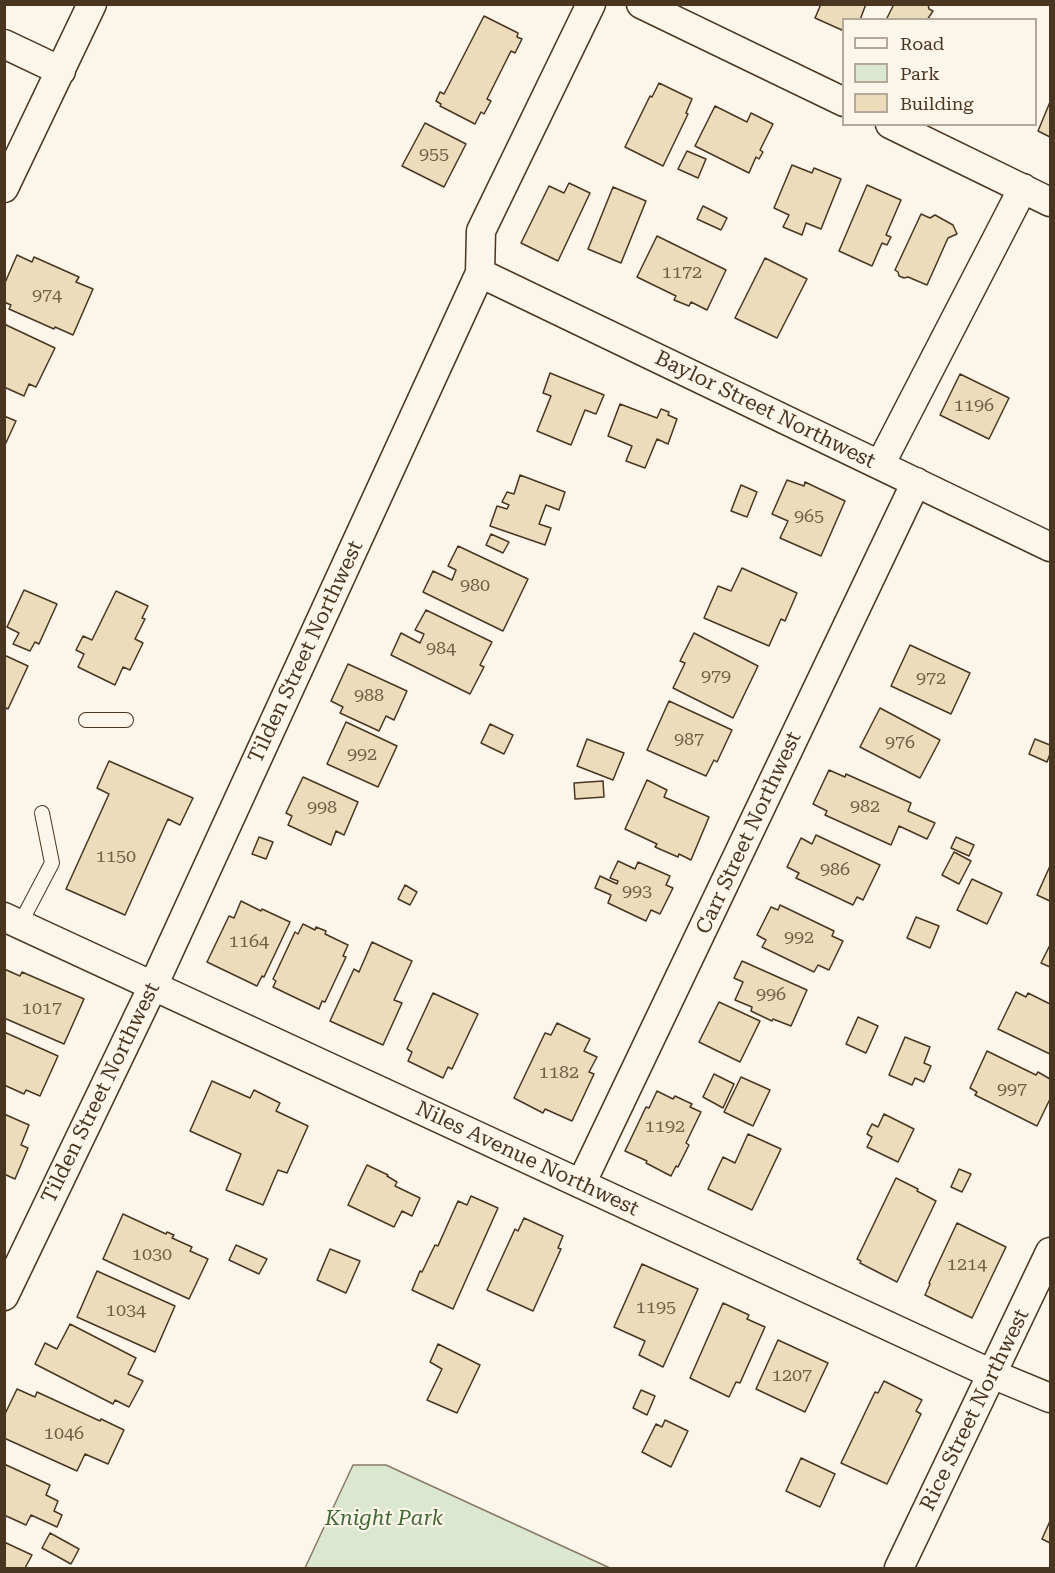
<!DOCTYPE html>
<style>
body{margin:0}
#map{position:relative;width:1055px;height:1573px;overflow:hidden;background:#fbf6e9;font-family:"Roboto Serif",serif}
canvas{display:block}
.frame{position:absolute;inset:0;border:6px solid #4a3520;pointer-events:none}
.legend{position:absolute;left:842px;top:18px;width:195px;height:108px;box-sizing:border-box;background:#fbf6e9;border:2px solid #b4a999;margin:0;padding:8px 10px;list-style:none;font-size:18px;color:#4a3520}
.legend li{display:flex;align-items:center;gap:12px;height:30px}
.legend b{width:30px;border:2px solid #b4a999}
</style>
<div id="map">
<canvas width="1055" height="1573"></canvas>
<div class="frame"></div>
<ul class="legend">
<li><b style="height:8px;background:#fbf6e9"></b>Road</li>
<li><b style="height:16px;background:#dce7d0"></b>Park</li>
<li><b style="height:16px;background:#ecdcbc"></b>Building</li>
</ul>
</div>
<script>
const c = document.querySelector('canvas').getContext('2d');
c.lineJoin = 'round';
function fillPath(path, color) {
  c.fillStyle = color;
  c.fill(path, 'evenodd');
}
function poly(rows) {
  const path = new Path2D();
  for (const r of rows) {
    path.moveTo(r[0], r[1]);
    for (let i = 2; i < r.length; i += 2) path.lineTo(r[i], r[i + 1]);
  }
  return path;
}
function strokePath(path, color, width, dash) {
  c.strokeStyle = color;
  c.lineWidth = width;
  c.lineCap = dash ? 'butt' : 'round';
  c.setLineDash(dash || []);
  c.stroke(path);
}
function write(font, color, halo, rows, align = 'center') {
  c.font = font + ' "Roboto Serif",serif';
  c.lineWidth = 4.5;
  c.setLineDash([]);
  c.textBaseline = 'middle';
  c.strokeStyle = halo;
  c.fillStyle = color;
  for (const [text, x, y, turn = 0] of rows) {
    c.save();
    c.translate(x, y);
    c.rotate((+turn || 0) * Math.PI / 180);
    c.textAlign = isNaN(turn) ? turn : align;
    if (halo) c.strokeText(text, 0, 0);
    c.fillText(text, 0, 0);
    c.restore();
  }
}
const green = poly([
 [353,1465,386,1465,610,1568,305,1568,353,1465]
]);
const building = poly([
 [821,4,866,4,860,20,844,20,844,31,815,18,821,4],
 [894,4,928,4,929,9,933,11,927,20,886,20,894,4],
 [484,16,518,33,517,37,522,39,515,53,511,51,487,99,491,101,484,114,481,112,475,124,440,106,441,104,436,101,440,92,444,94,484,16],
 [659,83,692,99,686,113,688,114,663,166,625,147,650,96,652,97,659,83],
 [1050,102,1050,137,1038,131,1050,102],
 [715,106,747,122,751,113,773,124,760,150,763,152,759,159,756,157,749,173,695,146,715,106],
 [425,123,466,144,444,187,402,166,425,123],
 [687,151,706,159,698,178,678,169,687,151],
 [792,165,812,173,814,168,841,179,821,229,806,223,802,235,783,227,789,215,774,208,792,165],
 [569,183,590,193,558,261,521,243,549,186,564,193,569,183],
 [867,185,901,200,886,235,891,237,887,245,882,243,872,266,839,251,867,185],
 [613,187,646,201,621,263,588,249,613,187],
 [703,206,727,218,721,230,697,219,703,206],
 [921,214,930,218,935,215,953,225,957,234,948,238,927,285,908,277,904,278,899,276,898,272,895,270,921,214],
 [657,236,726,270,707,310,691,302,689,306,674,300,676,296,637,277,657,236],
 [17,255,32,262,34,257,79,277,76,282,93,289,73,335,55,327,54,329,9,309,11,305,4,302,4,285,17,255],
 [765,258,807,279,777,338,735,318,765,258],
 [4,324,55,348,36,387,29,384,24,396,4,387,4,324],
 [550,373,604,395,596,414,585,410,571,445,537,431,551,396,543,393,550,373],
 [960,374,1009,398,989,439,940,415,960,374],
 [620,404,657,418,661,409,669,412,668,415,677,419,668,444,657,439,645,468,626,461,632,446,608,436,620,404],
 [4,416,16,421,4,447,4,416],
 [520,475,565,492,559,510,546,505,539,524,551,528,545,545,490,526,497,506,507,509,509,505,502,502,507,492,514,494,520,475],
 [787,480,804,486,805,482,845,501,821,556,780,538,788,521,772,514,787,480],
 [741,485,757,492,747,517,731,511,741,485],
 [491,534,509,542,503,553,486,545,491,534],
 [458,546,528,579,503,631,423,592,433,571,452,580,456,570,448,566,458,546],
 [742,568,797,593,785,621,781,619,769,646,704,618,718,586,731,591,742,568],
 [24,590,57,604,39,644,35,642,30,651,13,644,19,633,7,627,24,590],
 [116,591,148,606,142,618,145,619,135,639,143,643,130,670,123,667,115,685,78,667,84,654,76,650,83,636,92,640,116,591],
 [426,610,492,642,480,665,484,667,470,694,391,655,401,633,420,643,424,634,415,630,426,610],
 [694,633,758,666,733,718,673,688,685,663,680,661,694,633],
 [910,645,970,673,951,714,891,686,910,645],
 [4,655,28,666,8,709,4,707,4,655],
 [348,664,407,691,394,720,386,716,379,731,340,713,343,707,331,701,348,664],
 [669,701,732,730,717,762,714,760,706,776,647,750,669,701],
 [880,708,940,740,920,778,860,747,880,708],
 [346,722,397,746,378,787,327,764,346,722],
 [490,724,513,735,504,754,481,743,490,724],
 [587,739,624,753,613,780,577,766,587,739],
 [1035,739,1050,745,1050,754,1047,762,1029,754,1035,739],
 [109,761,193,798,180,825,168,819,125,915,66,889,109,794,97,788,109,761],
 [829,770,845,777,846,774,911,803,908,811,935,823,927,839,899,826,891,845,825,815,827,811,813,804,829,770],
 [303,777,358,802,344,835,336,831,331,845,288,825,292,816,286,813,303,777],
 [647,780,667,790,664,797,709,817,691,860,679,854,678,857,655,847,657,844,625,829,647,780],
 [603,781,604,797,575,799,574,783,603,781],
 [816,835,880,865,863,900,857,897,853,905,796,878,799,873,787,867,801,838,812,844,816,835],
 [259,837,273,842,266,859,252,854,259,837],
 [956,837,974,845,969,856,951,848,956,837],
 [954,852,971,861,959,884,942,875,954,852],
 [618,861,635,869,638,862,670,876,666,885,673,888,660,914,651,910,646,921,608,903,611,895,595,888,600,876,617,884,618,881,610,878,618,861],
 [1050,866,1050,901,1037,895,1050,866],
 [972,879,1002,893,987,924,957,910,972,879],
 [405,885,417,892,410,905,398,899,405,885],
 [241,901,261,911,262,909,290,922,264,977,262,976,257,986,207,962,229,916,234,918,241,901],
 [780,905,834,931,832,936,843,941,829,970,818,965,814,972,762,947,766,940,757,935,771,907,778,910,780,905],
 [916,917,939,926,930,948,907,938,916,917],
 [303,924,315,930,316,927,326,931,325,934,348,945,343,956,346,957,325,1002,322,1001,319,1009,273,987,276,981,273,979,295,932,298,934,303,924],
 [372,942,412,961,394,1000,402,1003,383,1045,330,1021,354,969,359,972,372,942],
 [1050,945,1050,967,1041,963,1050,945],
 [742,961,807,990,791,1026,773,1019,772,1021,751,1011,752,1007,735,1000,743,982,734,978,742,961],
 [4,969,20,976,22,972,84,999,64,1044,4,1018,4,969],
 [1016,992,1026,997,1028,993,1050,1004,1050,1054,998,1029,1016,992],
 [433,993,478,1014,452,1069,448,1067,443,1078,408,1061,412,1052,407,1049,433,993],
 [719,1002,760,1021,740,1062,699,1042,719,1002],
 [858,1017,878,1026,866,1053,846,1044,858,1017],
 [557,1023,590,1039,584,1051,597,1057,589,1072,594,1074,572,1121,545,1109,543,1113,514,1098,545,1033,551,1035,557,1023],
 [4,1032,58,1056,40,1096,26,1090,24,1094,4,1085,4,1032],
 [905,1037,930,1047,924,1063,931,1066,924,1082,915,1078,912,1085,889,1075,905,1037],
 [987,1051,1036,1075,1038,1072,1050,1079,1050,1099,1037,1126,975,1095,977,1092,970,1088,987,1051],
 [714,1074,734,1084,723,1108,703,1097,714,1074],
 [741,1077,770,1090,753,1126,724,1112,741,1077],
 [212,1081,250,1098,254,1090,280,1103,276,1111,308,1126,287,1173,278,1170,263,1205,226,1190,241,1154,190,1131,212,1081],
 [657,1091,673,1099,675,1096,692,1104,690,1107,701,1112,686,1143,689,1145,678,1167,676,1166,671,1176,646,1163,647,1161,625,1151,646,1107,649,1108,657,1091],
 [4,1114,29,1125,21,1145,28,1148,15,1179,4,1174,4,1114],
 [884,1114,914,1129,898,1162,867,1147,872,1137,867,1134,872,1124,878,1127,884,1114],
 [748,1134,781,1149,752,1210,708,1189,723,1157,735,1163,748,1134],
 [367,1165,388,1175,387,1176,397,1182,395,1186,420,1198,412,1216,402,1211,394,1227,348,1205,367,1165],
 [959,1169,971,1174,962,1192,951,1187,959,1169],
 [896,1178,918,1189,917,1191,936,1201,897,1282,860,1263,861,1261,857,1259,896,1178],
 [471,1196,498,1208,453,1309,412,1290,420,1271,422,1272,435,1245,438,1246,458,1201,467,1205,471,1196],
 [123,1214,166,1234,167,1232,174,1235,172,1238,192,1247,190,1251,208,1259,189,1299,103,1259,123,1214],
 [524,1218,563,1236,558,1248,561,1249,533,1311,487,1290,515,1229,518,1231,524,1218],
 [957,1223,1006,1247,972,1318,925,1295,930,1284,929,1283,957,1223],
 [236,1245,267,1259,259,1274,229,1260,236,1245],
 [330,1249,360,1261,346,1293,317,1280,330,1249],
 [642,1264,698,1289,663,1367,639,1355,645,1341,614,1327,642,1264],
 [97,1271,175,1306,155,1352,77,1317,97,1271],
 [723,1303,749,1315,747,1319,765,1327,740,1383,736,1382,729,1397,690,1378,723,1303],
 [70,1324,136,1358,128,1374,143,1381,129,1407,115,1400,113,1404,35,1364,45,1343,57,1349,70,1324],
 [778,1340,828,1363,805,1412,756,1389,778,1340],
 [438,1344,480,1365,457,1413,427,1400,442,1369,430,1362,438,1344],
 [884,1381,922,1400,916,1411,921,1414,887,1484,841,1463,875,1392,878,1393,884,1381],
 [17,1389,35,1397,37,1392,100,1421,101,1419,124,1430,108,1464,85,1454,77,1471,4,1438,4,1416,17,1389],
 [641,1390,655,1396,647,1415,633,1408,641,1390],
 [665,1420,688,1431,671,1467,642,1452,656,1424,662,1427,665,1420],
 [801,1458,835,1474,820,1507,786,1491,801,1458],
 [4,1464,50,1485,46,1495,58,1501,54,1511,62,1515,57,1527,31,1515,26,1525,4,1515,4,1464],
 [1050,1521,1050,1543,1042,1539,1050,1521],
 [50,1533,79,1549,71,1564,42,1548,50,1533],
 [4,1542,32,1555,25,1568,4,1568,4,1542]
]);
const service = poly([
 [86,720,126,720],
 [20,924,52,863,42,813]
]);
const minor = poly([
 [641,4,844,102],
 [4,44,61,71],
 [890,124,1050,202],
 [4,188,92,4],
 [480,273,1050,547],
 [880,465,1023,188],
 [4,917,992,1374,1050,1398],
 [581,1184,916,482],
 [4,1296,153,986,480,273,481,231,591,4],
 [899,1568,1050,1252]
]);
const numberNames = [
 ["955",434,155],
 ["1172",682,273],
 ["974",47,296],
 ["1196",974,406],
 ["965",809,517],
 ["980",475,586],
 ["984",441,649],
 ["979",716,677],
 ["972",931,679],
 ["988",369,696],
 ["987",689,740],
 ["976",900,743],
 ["992",362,755],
 ["982",865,807],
 ["998",322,808],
 ["1150",116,857],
 ["986",835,870],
 ["993",637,892],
 ["992",799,938],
 ["1164",249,942],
 ["996",771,995],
 ["1017",42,1009],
 ["1182",559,1073],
 ["997",1012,1090],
 ["1192",665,1127],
 ["1030",152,1255],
 ["1214",967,1265],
 ["1195",656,1308],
 ["1034",126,1311],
 ["1207",792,1376],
 ["1046",64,1434]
];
const streetNames = [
 ["Baylor Street Northwest",765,410,26],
 ["Tilden Street Northwest",306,652,-65],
 ["Carr Street Northwest",749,833,-65],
 ["Tilden Street Northwest",101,1093,-64],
 ["Niles Avenue Northwest",527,1159,25],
 ["Rice Street Northwest",975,1410,-64]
];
const parkNames = [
 ["Knight Park",384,1519]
];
fillPath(green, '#dce7d0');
strokePath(green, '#887966', 1.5);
fillPath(building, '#ecdcbc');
strokePath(building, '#4a3520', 1.5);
strokePath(service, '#4a3520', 16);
strokePath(minor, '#4a3520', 31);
strokePath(service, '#fbf6e9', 14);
strokePath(minor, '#fbf6e9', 28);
write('18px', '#725f47', null, numberNames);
write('21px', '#4a3520', '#fbf6e9', streetNames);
write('italic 21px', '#436837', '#fbf6e9', parkNames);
</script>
